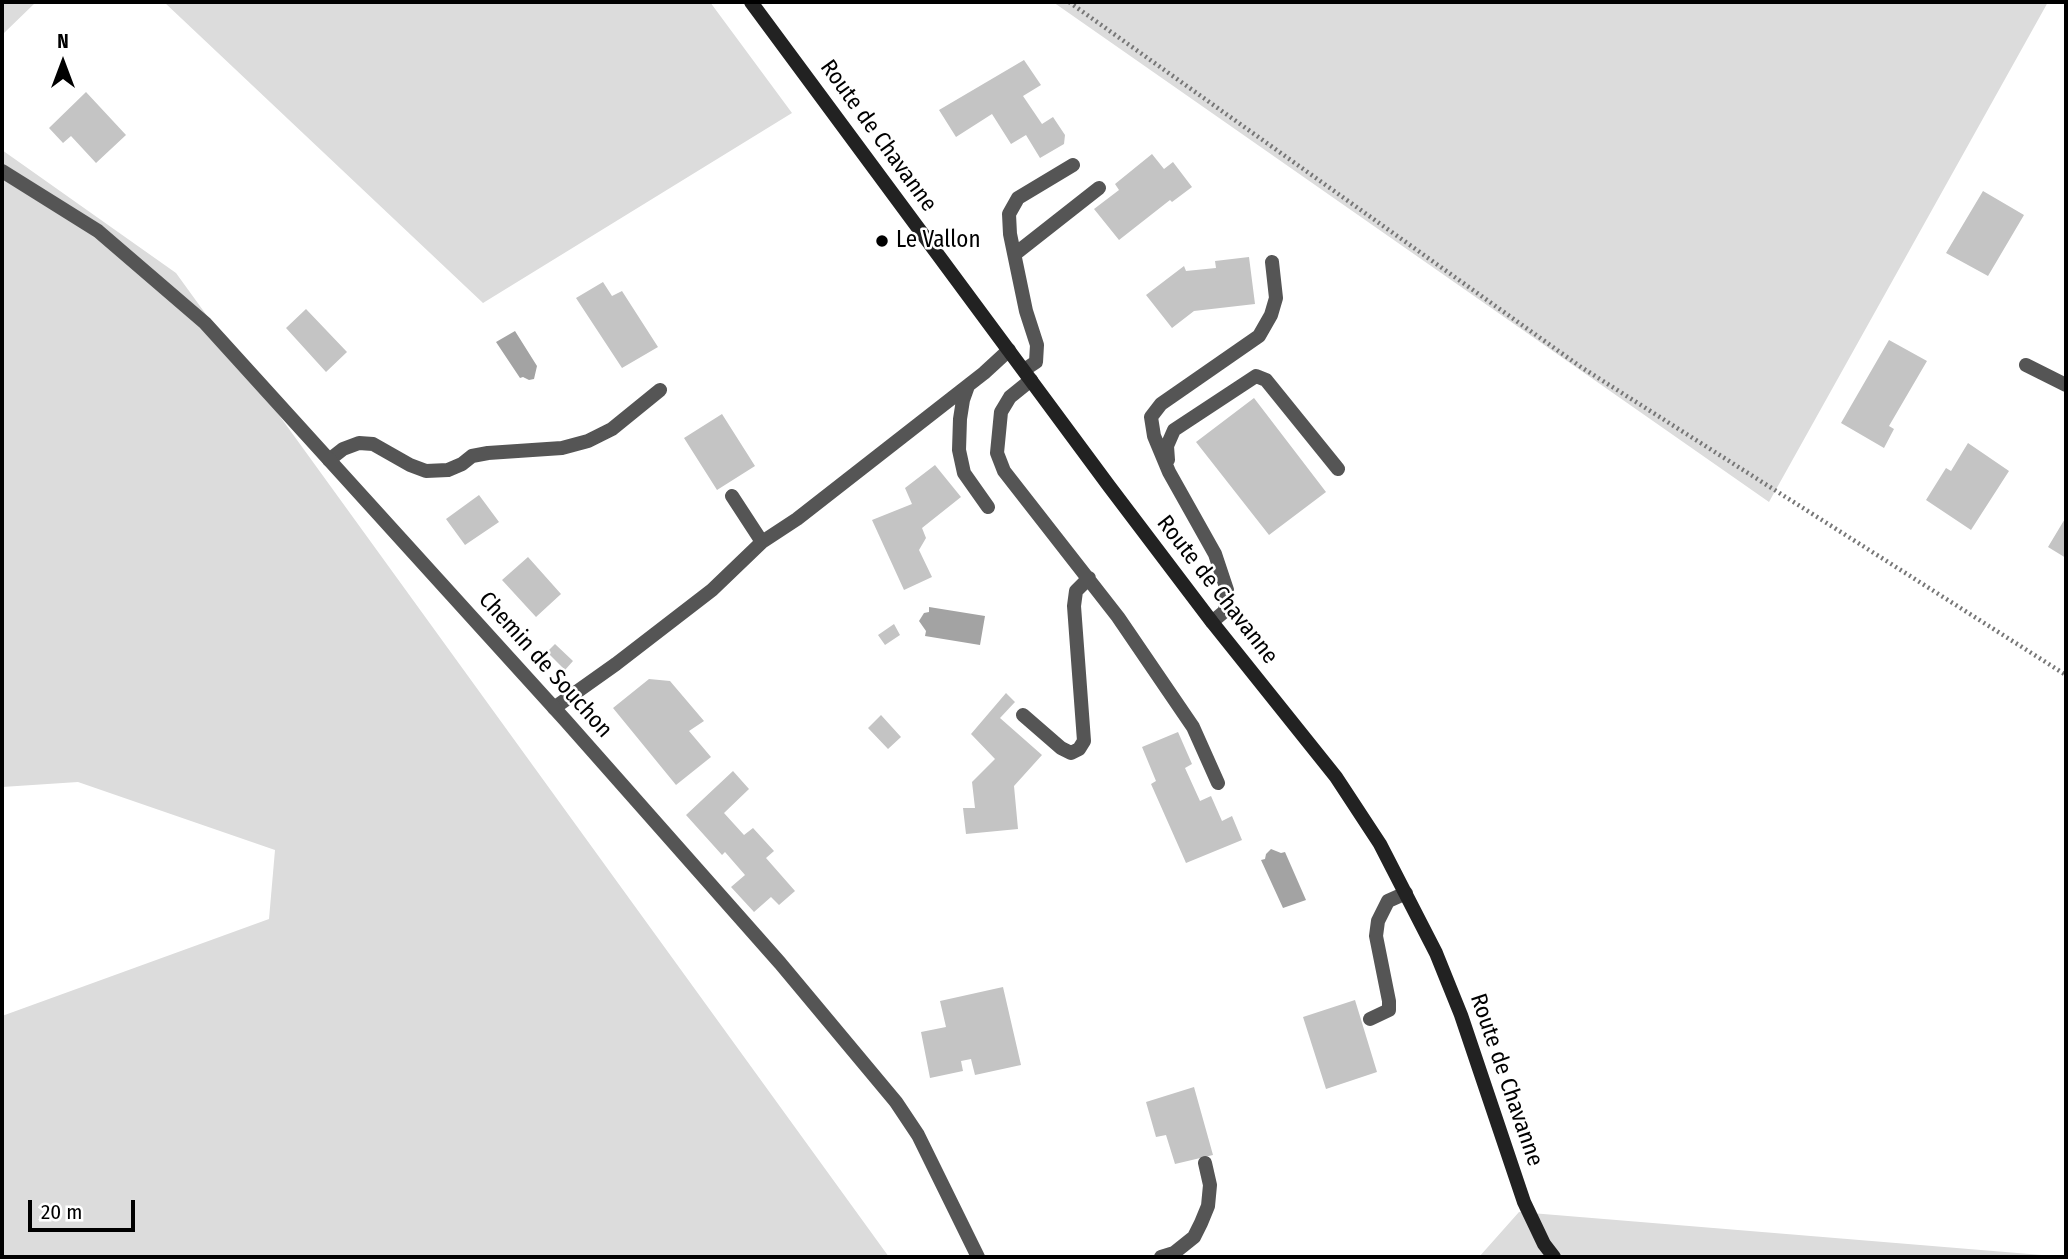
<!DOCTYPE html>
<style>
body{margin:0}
#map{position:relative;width:2068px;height:1259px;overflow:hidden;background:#fff;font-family:"Fira Sans Condensed",sans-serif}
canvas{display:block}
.frame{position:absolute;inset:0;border:4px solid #000;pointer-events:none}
.north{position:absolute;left:28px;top:28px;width:70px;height:70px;-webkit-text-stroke:5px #fff;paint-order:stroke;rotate:0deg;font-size:19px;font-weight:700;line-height:28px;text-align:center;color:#000}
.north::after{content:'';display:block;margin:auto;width:24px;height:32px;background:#000;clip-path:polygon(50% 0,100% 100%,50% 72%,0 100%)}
.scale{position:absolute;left:28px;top:1200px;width:107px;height:32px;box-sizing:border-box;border:4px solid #000;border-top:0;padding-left:9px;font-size:21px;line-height:24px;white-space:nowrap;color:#000;-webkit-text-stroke:5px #fff;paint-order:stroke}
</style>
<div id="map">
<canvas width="2068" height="1259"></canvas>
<div class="frame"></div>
<div class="north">N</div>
<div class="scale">20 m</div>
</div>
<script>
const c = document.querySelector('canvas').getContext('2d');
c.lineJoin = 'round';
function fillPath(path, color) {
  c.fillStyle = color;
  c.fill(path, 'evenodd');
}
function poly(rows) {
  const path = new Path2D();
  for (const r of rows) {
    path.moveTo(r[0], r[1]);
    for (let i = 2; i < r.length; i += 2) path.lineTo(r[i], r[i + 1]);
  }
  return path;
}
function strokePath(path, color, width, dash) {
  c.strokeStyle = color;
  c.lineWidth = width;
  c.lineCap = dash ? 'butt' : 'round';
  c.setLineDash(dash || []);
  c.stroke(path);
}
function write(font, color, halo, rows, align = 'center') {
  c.font = font + ' "Fira Sans Condensed",sans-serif';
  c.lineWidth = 5;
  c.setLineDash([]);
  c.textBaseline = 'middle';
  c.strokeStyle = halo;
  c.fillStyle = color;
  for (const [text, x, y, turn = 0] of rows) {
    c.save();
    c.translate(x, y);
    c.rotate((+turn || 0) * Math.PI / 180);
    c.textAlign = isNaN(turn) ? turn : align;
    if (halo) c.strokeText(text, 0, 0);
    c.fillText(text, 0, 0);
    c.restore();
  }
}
const green = poly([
 [2,2,36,2,2,35],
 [164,2,710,2,792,113,483,303],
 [1053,2,2048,2,1769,502],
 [2,150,176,273,889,1257,2,1257,2,1016,269,919,275,850,78,782,2,787],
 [1519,1212,2066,1257,1479,1257]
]);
const water = poly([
 [515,331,537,366,534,379,529,380,523,377,520,378,496,342],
 [929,607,985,616,980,645,925,636,926,631,919,621,924,613,929,612],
 [1271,849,1281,853,1285,852,1306,900,1283,908,1261,860,1265,859,1266,854]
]);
const building = poly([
 [1024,60,1041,85,1023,96,1042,124,1053,117,1065,135,1064,144,1040,158,1026,135,1011,144,992,114,956,137,939,110],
 [86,92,126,135,96,163,71,136,63,143,49,128],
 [1152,154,1164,169,1173,162,1192,187,1172,202,1170,200,1119,240,1094,209,1119,190,1115,184],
 [1983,191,2024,215,1988,276,1946,253],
 [1249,257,1255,304,1194,311,1172,328,1146,295,1184,266,1186,271,1216,268,1215,261],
 [603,282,612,296,622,291,658,347,622,368,576,298],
 [306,309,347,352,326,372,286,328],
 [1889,340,1927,361,1889,426,1894,429,1884,448,1841,423],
 [1254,398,1326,492,1269,535,1196,442],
 [722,414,755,466,717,490,684,438],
 [1968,443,2009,471,1971,530,1926,500,1946,468,1951,471],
 [935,465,961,497,922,528,926,538,919,550,932,577,904,590,872,520,912,504,905,488],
 [479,495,499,522,465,545,446,519],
 [2066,517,2066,558,2048,547],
 [528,557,561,594,536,617,502,580],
 [894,624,900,635,885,645,878,635],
 [555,644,573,661,565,670,547,652],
 [649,679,670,681,704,721,689,731,711,757,676,785,613,708],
 [1006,693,1015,702,1000,718,1042,755,1014,786,1018,829,966,834,963,808,975,808,972,782,995,759,971,734],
 [881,715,901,737,888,749,868,728],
 [1178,732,1192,764,1185,768,1200,801,1211,796,1222,821,1232,816,1242,840,1186,863,1151,784,1156,781,1142,747],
 [733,771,749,789,724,813,744,835,753,828,774,851,766,858,795,891,779,905,771,897,754,912,731,887,745,875,725,852,722,855,686,815],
 [1003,987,1021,1065,975,1075,971,1059,961,1061,963,1071,930,1078,921,1032,946,1027,940,1001],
 [1355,1000,1377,1072,1326,1089,1303,1017],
 [1194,1087,1213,1155,1175,1164,1166,1135,1156,1137,1146,1102]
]);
const path = poly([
 [1069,2,1581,367,2066,675]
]);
const service = poly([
 [1015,254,1099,188],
 [1024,370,1036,362,1037,345,1026,311,1010,234,1009,214,1018,198,1073,165],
 [1031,380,1010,397,1001,412,997,453,1004,471,1118,617,1193,727,1218,783],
 [968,386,963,400,960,419,959,450,964,473,988,507],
 [329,460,343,449,359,443,373,444,410,465,426,471,448,470,462,464,472,456,488,453,562,448,588,441,612,429,660,390],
 [1168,460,1167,446,1174,430,1256,376,1266,380,1338,469],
 [732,496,762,542],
 [1212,622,1225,611,1227,590,1215,554,1169,472,1154,436,1151,417,1161,404,1259,336,1271,315,1276,298,1272,262],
 [554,708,616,664,712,590,762,542,797,519,984,373,1009,350],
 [1023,715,1061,748,1071,753,1079,749,1084,741,1074,606,1076,591,1089,578],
 [1370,1019,1389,1010,1389,1001,1376,936,1378,921,1388,901,1406,893],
 [1161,1257,1174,1253,1194,1237,1201,1223,1208,1206,1210,1185,1205,1163]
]);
const minor = poly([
 [2,171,98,231,205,323,566,721,780,963,896,1102,918,1135,978,1257],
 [2026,365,2066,385]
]);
const secondary = poly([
 [751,2,1109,486,1212,622,1336,777,1380,844,1436,953,1461,1015,1524,1202,1544,1244,1554,1257]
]);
const markers = [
 [882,241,7,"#000"]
];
const streetNames = [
 ["Route de Chavanne",878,136,54],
 ["Route de Chavanne",1217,590,52],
 ["Chemin de Souchon",545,665,48],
 ["Route de Chavanne",1506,1080,71]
];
const poiNames = [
 ["Le Vallon",896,241]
];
fillPath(green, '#dcdcdc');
fillPath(water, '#a3a3a3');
fillPath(building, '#c4c4c4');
strokePath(path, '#777', 4.5, [2, 3.5]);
strokePath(service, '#555', 14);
strokePath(minor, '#555', 14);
strokePath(secondary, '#222', 14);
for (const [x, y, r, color] of markers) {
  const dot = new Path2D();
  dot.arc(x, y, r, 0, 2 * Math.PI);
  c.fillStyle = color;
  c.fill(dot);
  strokePath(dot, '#fff', 2.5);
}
write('23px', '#000', '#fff', streetNames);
write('23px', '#000', '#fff', poiNames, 'left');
</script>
